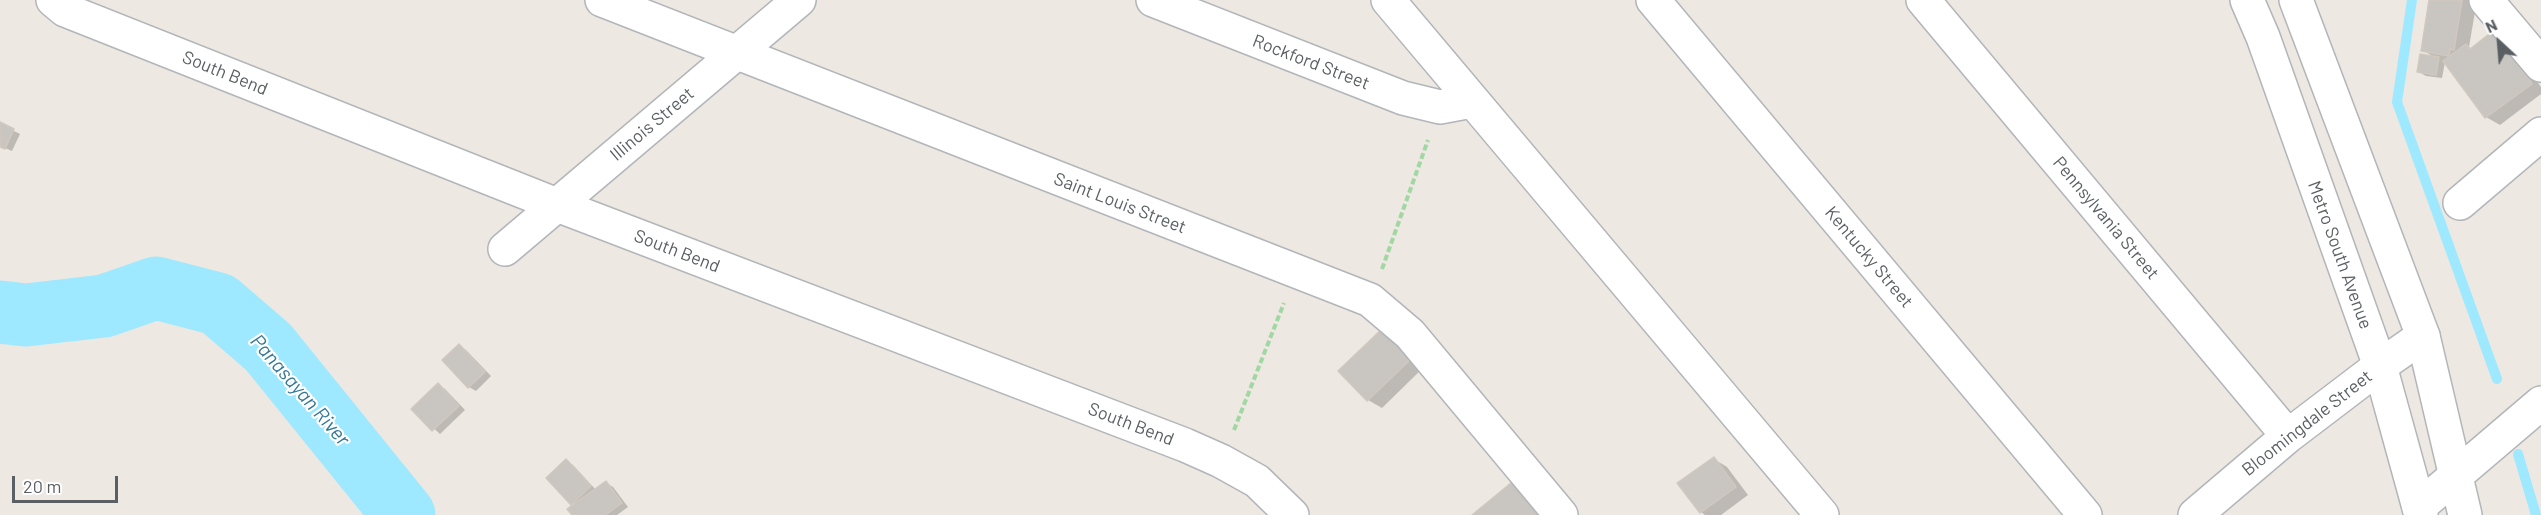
<!DOCTYPE html>
<style>
body{margin:0}
#map{position:relative;width:2541px;height:515px;overflow:hidden;background:#ede8e1;font-family:Barlow,sans-serif}
canvas{display:block}
.north{position:absolute;left:2469px;top:12px;width:60px;height:60px;-webkit-text-stroke:4px #fff;paint-order:stroke;rotate:334deg;font-size:16px;font-weight:700;line-height:24px;text-align:center;color:#595f62}
.north::after{content:'';display:block;margin:auto;width:21px;height:27px;background:#595f62;clip-path:polygon(50% 0,100% 100%,50% 72%,0 100%)}
.scale{position:absolute;left:12px;top:476px;width:106px;height:27px;box-sizing:border-box;border:3px solid #595f62;border-top:0;padding-left:8px;font-size:18px;line-height:21px;white-space:nowrap;color:#595f62;-webkit-text-stroke:4px #fff;paint-order:stroke}
</style>
<div id="map">
<canvas width="2541" height="515"></canvas>
<div class="north">N</div>
<div class="scale">20 m</div>
</div>
<script>
const c = document.querySelector('canvas').getContext('2d');
c.lineJoin = 'round';
function fillPath(path, color) {
  c.fillStyle = color;
  c.fill(path, 'evenodd');
}
function poly(rows) {
  const path = new Path2D();
  for (const r of rows) {
    path.moveTo(r[0], r[1]);
    for (let i = 2; i < r.length; i += 2) path.lineTo(r[i], r[i + 1]);
  }
  return path;
}
function strokePath(path, color, width, dash) {
  c.strokeStyle = color;
  c.lineWidth = width;
  c.lineCap = dash ? 'butt' : 'round';
  c.setLineDash(dash || []);
  c.stroke(path);
}
function write(font, color, halo, rows, align = 'center') {
  c.font = font + ' Barlow,sans-serif';
  c.lineWidth = 4.5;
  c.setLineDash([]);
  c.textBaseline = 'middle';
  c.strokeStyle = halo;
  c.fillStyle = color;
  for (const [text, x, y, turn = 0] of rows) {
    c.save();
    c.translate(x, y);
    c.rotate((+turn || 0) * Math.PI / 180);
    c.textAlign = isNaN(turn) ? turn : align;
    if (halo) c.strokeText(text, 0, 0);
    c.fillText(text, 0, 0);
    c.restore();
  }
}
const shadow = poly([
 [2430,0,2477,0,2469,47,2472,49,2507,41,2541,87,2541,94,2500,125,2486,117,2445,62,2442,78,2426,76,2419,72,2436,58,2422,50],
 [0,124,20,134,12,151,0,146],
 [1383,330,1424,367,1382,408,1368,400,1340,371],
 [459,346,466,350,491,376,476,391,469,387],
 [438,385,445,389,465,410,440,434,413,409],
 [1714,459,1727,467,1748,495,1721,515,1705,515,1701,512],
 [566,461,573,465,596,490,606,483,613,487,628,507,617,515,574,515,575,505,572,504]
]);
const stream = poly([
 [2412,0,2397,102,2497,379],
 [2518,454,2536,515]
]);
const river = poly([
 [0,312,26,315,104,306,156,288,218,304,268,347,404,515]
]);
const building = poly([
 [2429,0,2462,0,2454,50,2450,49,2449,56,2421,51,2429,0],
 [2493,31,2532,84,2485,118,2443,61,2466,44,2470,49,2493,31],
 [2420,54,2439,57,2436,75,2417,72,2420,54],
 [0,122,14,129,5,149,0,147,0,122],
 [1383,328,1412,358,1367,401,1338,371,1383,328],
 [459,344,485,372,468,388,442,360,459,344],
 [438,383,459,406,432,431,411,409,438,383],
 [1714,457,1736,487,1700,513,1677,483,1714,457],
 [566,459,591,486,571,505,546,478,566,459],
 [1517,478,1547,515,1472,515,1517,478],
 [606,481,622,503,605,515,572,515,567,509,606,481]
]);
const path = poly([
 [1382,269,1428,140],
 [1234,430,1284,303]
]);
const minor = poly([
 [53,0,65,10,557,205,1185,445,1221,461,1257,481,1292,515],
 [602,0,1370,300,1410,334,1561,515],
 [1153,0,1403,98,1440,107,1472,101],
 [1388,0,1822,515],
 [1653,0,2085,515],
 [1923,0,2288,436],
 [2486,0,2541,65],
 [2460,203,2541,134],
 [505,249,799,0],
 [2419,507,2541,403],
 [2195,515,2288,436,2380,366,2423,336]
]);
const tertiary = poly([
 [2247,0,2263,37,2380,366,2421,515],
 [2296,0,2423,336,2465,515]
]);
const streetNames = [
 ["Rockford Street",1311,62,21],
 ["South Bend",225,73,22],
 ["Illinois Street",652,124,-40],
 ["Saint Louis Street",1120,203,21],
 ["Pennsylvania Street",2106,218,50],
 ["South Bend",677,251,21],
 ["Metro South Avenue",2340,255,70],
 ["Kentucky Street",1869,257,50],
 ["Bloomingdale Street",2307,423,-38],
 ["South Bend",1131,424,21]
];
const waterNames = [
 ["Panasayan River",300,390,49]
];
fillPath(shadow, '#0003');
strokePath(stream, '#9ee9ff', 10);
strokePath(river, '#9ee9ff', 63);
fillPath(building, '#c9c5c0');
strokePath(building, '#d1c8bf', 1.5);
strokePath(minor, '#b2b5b9', 36);
strokePath(tertiary, '#b2b5b9', 36);
strokePath(path, '#a0d7a3', 4, [6, 3]);
strokePath(minor, '#fff', 33);
strokePath(tertiary, '#fff', 33);
write('18px', '#595f62', '#fff', streetNames);
write('italic 20px', '#357896', '#fff', waterNames);
</script>
